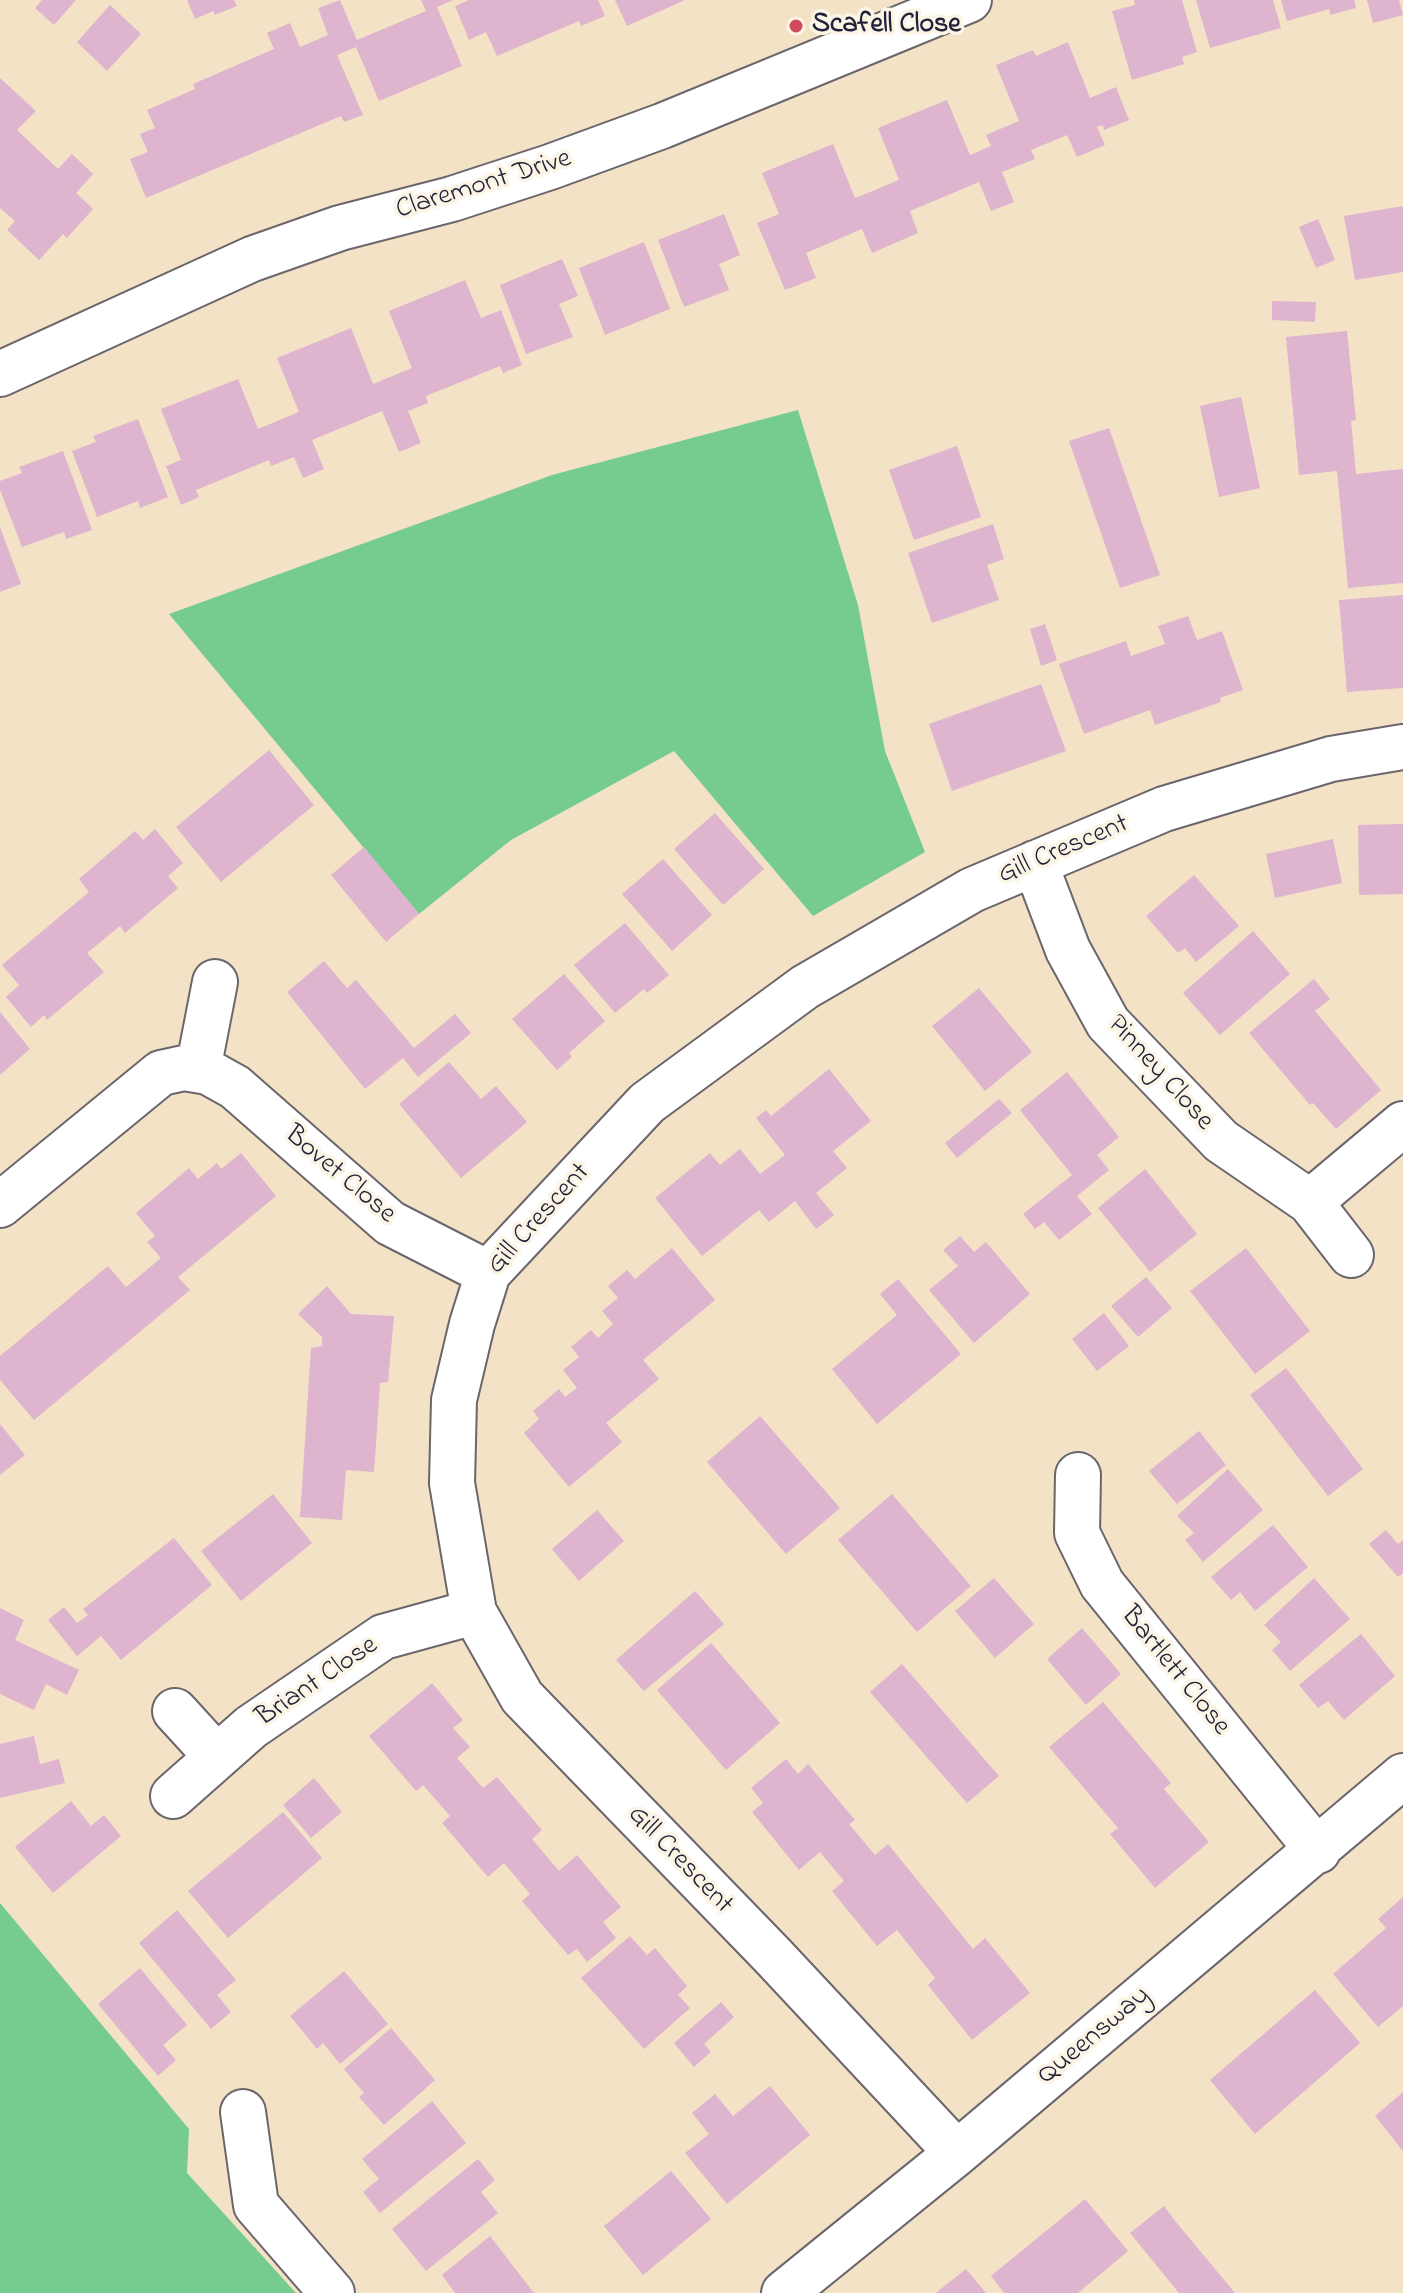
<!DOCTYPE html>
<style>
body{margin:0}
canvas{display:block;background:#f3e2c6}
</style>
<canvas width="1403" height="2293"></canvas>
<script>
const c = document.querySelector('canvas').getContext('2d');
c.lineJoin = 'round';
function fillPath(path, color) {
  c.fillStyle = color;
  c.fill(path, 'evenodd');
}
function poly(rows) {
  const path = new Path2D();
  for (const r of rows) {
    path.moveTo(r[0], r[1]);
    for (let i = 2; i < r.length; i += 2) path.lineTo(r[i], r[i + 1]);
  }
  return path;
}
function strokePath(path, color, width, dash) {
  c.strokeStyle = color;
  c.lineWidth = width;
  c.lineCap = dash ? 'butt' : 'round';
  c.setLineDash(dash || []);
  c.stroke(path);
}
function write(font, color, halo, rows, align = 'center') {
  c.font = font + ' "Indie Flower",sans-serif';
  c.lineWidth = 7;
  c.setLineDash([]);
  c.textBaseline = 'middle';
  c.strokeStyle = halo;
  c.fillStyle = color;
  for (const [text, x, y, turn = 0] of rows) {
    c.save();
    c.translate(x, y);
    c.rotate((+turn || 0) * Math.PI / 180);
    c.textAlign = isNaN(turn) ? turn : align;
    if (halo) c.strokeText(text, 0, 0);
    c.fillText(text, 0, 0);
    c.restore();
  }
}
const green = poly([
 [798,410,858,605,885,751,925,852,813,916,674,751,511,840,419,914,169,614,552,475],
 [0,1903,189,2129,187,2173,296,2293,0,2293]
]);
const building = poly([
 [42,0,76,0,54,25,35,8],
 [187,0,234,0,237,6,215,15,213,11,195,19],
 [340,0,357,40,426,11,421,0,453,0,437,7,462,66,379,101,356,47,337,55,363,115,344,122,341,116,146,198,130,159,148,152,140,134,155,128,147,110,195,89,193,84,274,49,267,33,290,23,300,47,328,35,318,8],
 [469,0,598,0,605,16,581,26,579,21,497,56,486,32,469,40,455,6],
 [615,0,685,0,627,26],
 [1134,0,1182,0,1197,52,1182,57,1184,64,1132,80,1112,11,1135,5],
 [1196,0,1273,0,1281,28,1210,48],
 [1281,0,1354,0,1356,8,1330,15,1329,9,1287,21],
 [1367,0,1399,0,1403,15,1373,23],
 [110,5,141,34,107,71,77,42],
 [1068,42,1090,98,1116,87,1129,120,1104,130,1103,125,1097,127,1105,145,1077,157,1067,135,1031,150,1035,159,1002,172,1014,202,991,211,979,182,910,211,918,233,872,253,862,229,806,253,816,278,785,290,757,223,779,214,762,173,833,144,855,198,875,190,899,180,878,128,947,100,970,155,991,146,986,135,1019,121,996,65,1033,50,1036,56],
 [0,78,36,111,17,130,58,169,72,154,93,174,76,193,93,209,67,238,63,234,39,260,7,230,15,221,0,208],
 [1403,206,1403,272,1355,280,1344,216],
 [724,214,740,255,719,264,729,290,684,307,658,240],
 [1318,219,1335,260,1316,268,1299,227],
 [644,242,670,309,605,335,579,268],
 [562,259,578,296,559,304,573,337,526,354,500,285],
 [465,280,481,318,501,310,522,365,503,373,500,366,426,396,428,403,408,411,421,443,399,452,382,411,312,440,324,469,303,478,294,457,271,466,269,460,196,490,199,497,181,505,166,466,181,460,161,409,238,379,258,429,299,412,277,358,351,328,373,384,412,368,389,311],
 [1272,301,1316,302,1315,322,1272,320],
 [1347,331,1356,420,1351,421,1356,474,1403,469,1403,583,1348,588,1337,471,1299,475,1286,337],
 [1241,397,1260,488,1219,497,1200,406],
 [138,419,168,497,140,508,138,501,97,517,72,451,96,442,93,436],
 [1109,428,1160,575,1120,588,1069,441],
 [957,446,981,517,914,540,889,470],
 [63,451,92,530,66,539,64,532,22,547,0,490,0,481,22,473,19,467],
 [993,524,1004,559,987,565,999,600,932,623,908,553],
 [0,527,21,584,0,592],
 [1403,595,1403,688,1347,692,1339,600],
 [1188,616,1197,640,1222,631,1243,690,1220,698,1221,702,1155,725,1150,710,1084,734,1059,664,1126,641,1131,656,1165,644,1158,626],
 [1045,624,1057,660,1041,666,1030,629],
 [1041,684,1066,751,952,791,929,724],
 [269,750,314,805,221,882,176,827],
 [715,813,764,869,723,905,674,849],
 [1403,824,1403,894,1359,895,1358,825],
 [155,829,183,863,168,876,178,888,125,933,120,926,87,953,104,972,47,1020,44,1015,31,1027,6,997,19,985,2,965,89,892,79,879,135,831,143,840],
 [1333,839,1342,883,1275,898,1266,854],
 [364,847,419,914,386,942,331,875],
 [663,859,712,915,672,951,622,894],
 [1194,875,1239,926,1196,962,1185,948,1178,953,1146,916],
 [625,923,669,975,647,993,644,989,615,1013,574,965],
 [1253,931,1290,974,1220,1035,1183,993],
 [324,961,347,988,356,980,414,1048,455,1014,471,1033,418,1077,403,1058,365,1089,287,992],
 [564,974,605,1021,569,1053,572,1057,557,1070,512,1019],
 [1314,979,1330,999,1315,1011,1381,1090,1336,1129,1313,1103,1310,1105,1249,1033],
 [979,988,1032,1052,985,1091,932,1026],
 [0,1012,30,1049,0,1075],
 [449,1062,481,1099,496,1086,527,1122,461,1178,399,1104],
 [829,1069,871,1121,833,1151,847,1168,816,1193,834,1215,816,1229,795,1201,769,1222,759,1210,702,1256,655,1198,710,1153,720,1165,740,1149,760,1174,785,1155,756,1118,766,1110,771,1116],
 [1067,1072,1119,1137,1097,1155,1109,1170,1077,1196,1092,1214,1059,1240,1044,1222,1035,1229,1023,1214,1072,1175,1020,1110],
 [999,1099,1012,1113,957,1158,945,1143],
 [241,1153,276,1196,178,1277,190,1290,34,1420,0,1380,0,1356,108,1266,126,1287,161,1258,147,1242,155,1236,136,1213,189,1168,198,1179,217,1163,221,1169],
 [1145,1169,1197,1234,1150,1272,1098,1208],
 [960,1236,974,1252,986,1242,1030,1294,974,1343,929,1290,958,1266,943,1250],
 [672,1248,715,1300,643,1360,659,1379,606,1423,622,1442,569,1487,524,1433,539,1419,533,1411,559,1389,565,1397,577,1388,563,1370,579,1357,571,1347,591,1330,598,1338,613,1324,602,1311,618,1298,608,1286,627,1270,635,1279],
 [1246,1248,1310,1331,1255,1374,1190,1291],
 [1146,1277,1172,1308,1138,1337,1111,1306],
 [898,1279,961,1354,877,1424,832,1369,897,1315,880,1294],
 [327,1286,351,1314,394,1316,388,1382,380,1383,374,1472,346,1470,342,1520,300,1517,311,1348,322,1346,322,1337,298,1314],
 [1104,1313,1129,1346,1097,1371,1072,1339],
 [1286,1368,1363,1469,1328,1496,1250,1395],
 [760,1416,840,1508,786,1554,707,1462],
 [0,1424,25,1455,0,1475],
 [1199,1431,1226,1465,1177,1504,1149,1471],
 [1228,1469,1263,1510,1203,1562,1185,1540,1194,1533,1177,1516],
 [273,1494,312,1543,241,1601,201,1551],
 [892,1494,971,1586,917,1632,838,1540],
 [597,1510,624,1541,579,1581,552,1549],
 [1273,1525,1308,1567,1255,1611,1240,1592,1231,1600,1211,1577],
 [1386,1530,1398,1544,1403,1540,1403,1573,1398,1577,1369,1544],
 [174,1538,212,1585,121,1660,101,1636,77,1656,48,1620,64,1607,77,1623,88,1615,83,1609],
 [994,1578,1034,1624,995,1658,955,1611],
 [1314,1578,1350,1619,1290,1671,1272,1650,1281,1642,1264,1625],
 [695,1591,724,1624,644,1691,616,1660],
 [0,1608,24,1620,15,1640,79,1670,67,1695,46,1684,34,1710,0,1694],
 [1082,1628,1121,1674,1086,1705,1047,1659],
 [1361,1634,1395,1676,1344,1720,1328,1701,1318,1708,1299,1685],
 [711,1643,780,1723,726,1770,657,1690],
 [902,1664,999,1776,967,1803,870,1692],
 [432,1683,463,1720,453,1728,470,1747,457,1758,483,1788,497,1777,542,1830,532,1839,559,1871,577,1855,621,1907,603,1922,616,1938,587,1962,577,1949,568,1955,522,1901,530,1894,504,1863,488,1877,442,1823,450,1816,423,1785,416,1791,369,1736],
 [1103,1702,1171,1783,1164,1789,1209,1842,1155,1888,1110,1834,1118,1828,1049,1747],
 [34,1736,40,1764,59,1759,65,1783,0,1798,0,1744],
 [786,1759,798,1774,808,1764,855,1820,849,1824,875,1855,888,1844,973,1949,985,1938,1030,1993,972,2040,928,1985,935,1978,897,1930,877,1946,832,1891,844,1881,820,1852,799,1870,752,1812,763,1803,751,1788],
 [314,1778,342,1812,311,1838,283,1805],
 [71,1801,91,1826,104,1815,121,1836,53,1893,15,1847],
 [283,1812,322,1858,228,1938,188,1891],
 [1403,1897,1403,2006,1378,2027,1333,1974,1386,1928,1378,1919],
 [177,1910,236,1980,217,1995,231,2012,211,2029,139,1943],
 [630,1936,647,1955,655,1948,687,1986,678,1995,690,2008,644,2049,581,1978],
 [140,1968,187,2025,163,2045,176,2060,158,2076,98,2004],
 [344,1971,388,2024,340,2064,323,2043,317,2049,290,2016],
 [1315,1990,1360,2043,1255,2134,1210,2080],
 [721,2002,734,2017,704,2044,711,2052,694,2067,674,2043],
 [391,2028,435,2080,384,2125,359,2097,364,2093,344,2069],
 [770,2086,810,2135,727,2204,685,2153,709,2134,692,2113,715,2094,733,2116],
 [1403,2092,1403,2151,1375,2116],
 [432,2101,466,2143,380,2213,363,2192,379,2179,362,2159],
 [478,2159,495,2180,481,2192,498,2213,426,2271,392,2229],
 [671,2171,711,2219,643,2275,604,2226],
 [1085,2199,1128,2251,1078,2293,1004,2293,991,2276],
 [1164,2206,1176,2222,1235,2293,1179,2293,1143,2249,1130,2233],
 [490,2236,534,2293,455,2293,442,2275],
 [966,2269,986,2293,936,2293,942,2288]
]);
const minor = poly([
 [0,374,252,259,340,228,452,199,550,167,662,126,969,0],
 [1035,863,1068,950,1108,1023,1221,1141,1310,1202,1351,1255],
 [198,1070,215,982],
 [1310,1202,1403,1124],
 [0,1205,161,1073,184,1068,208,1072,235,1087,390,1223,488,1273],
 [1078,1475,1077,1533,1102,1584,1318,1851],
 [175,1711,217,1757],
 [173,1796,251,1727,383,1637,474,1612],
 [243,2112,256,2205,332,2293],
 [957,2153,773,1956,522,1697,474,1612,452,1483,454,1400,472,1324,488,1273,647,1103,805,987,972,890,1164,809,1331,759,1403,747],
 [784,2293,957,2153,1403,1776]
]);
const markers = [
 [796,26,8,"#d1495b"]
];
const poiNames = [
 ["Scafell Close",812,26]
];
const streetNames = [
 ["Claremont Drive",484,186,-17],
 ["Gill Crescent",1064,851,-23],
 ["Pinney Close",1159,1074,48],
 ["Bovet Close",339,1176,40],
 ["Gill Crescent",540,1220,-48],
 ["Bartlett Close",1174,1672,51],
 ["Briant Close",318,1683,-34],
 ["Gill Crescent",679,1861,46],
 ["Queensway",1095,2037,-40]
];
fillPath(green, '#75cb90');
fillPath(building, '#dfb4ce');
strokePath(minor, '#6b656c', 48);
strokePath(minor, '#fff', 44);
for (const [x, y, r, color] of markers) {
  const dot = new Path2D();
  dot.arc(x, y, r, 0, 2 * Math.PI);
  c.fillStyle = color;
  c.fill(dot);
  strokePath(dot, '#fcf5e5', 3);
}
write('bold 28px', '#22223b', '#fcf5e5', poiNames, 'left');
write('28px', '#22223b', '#fcf5e5', streetNames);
</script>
